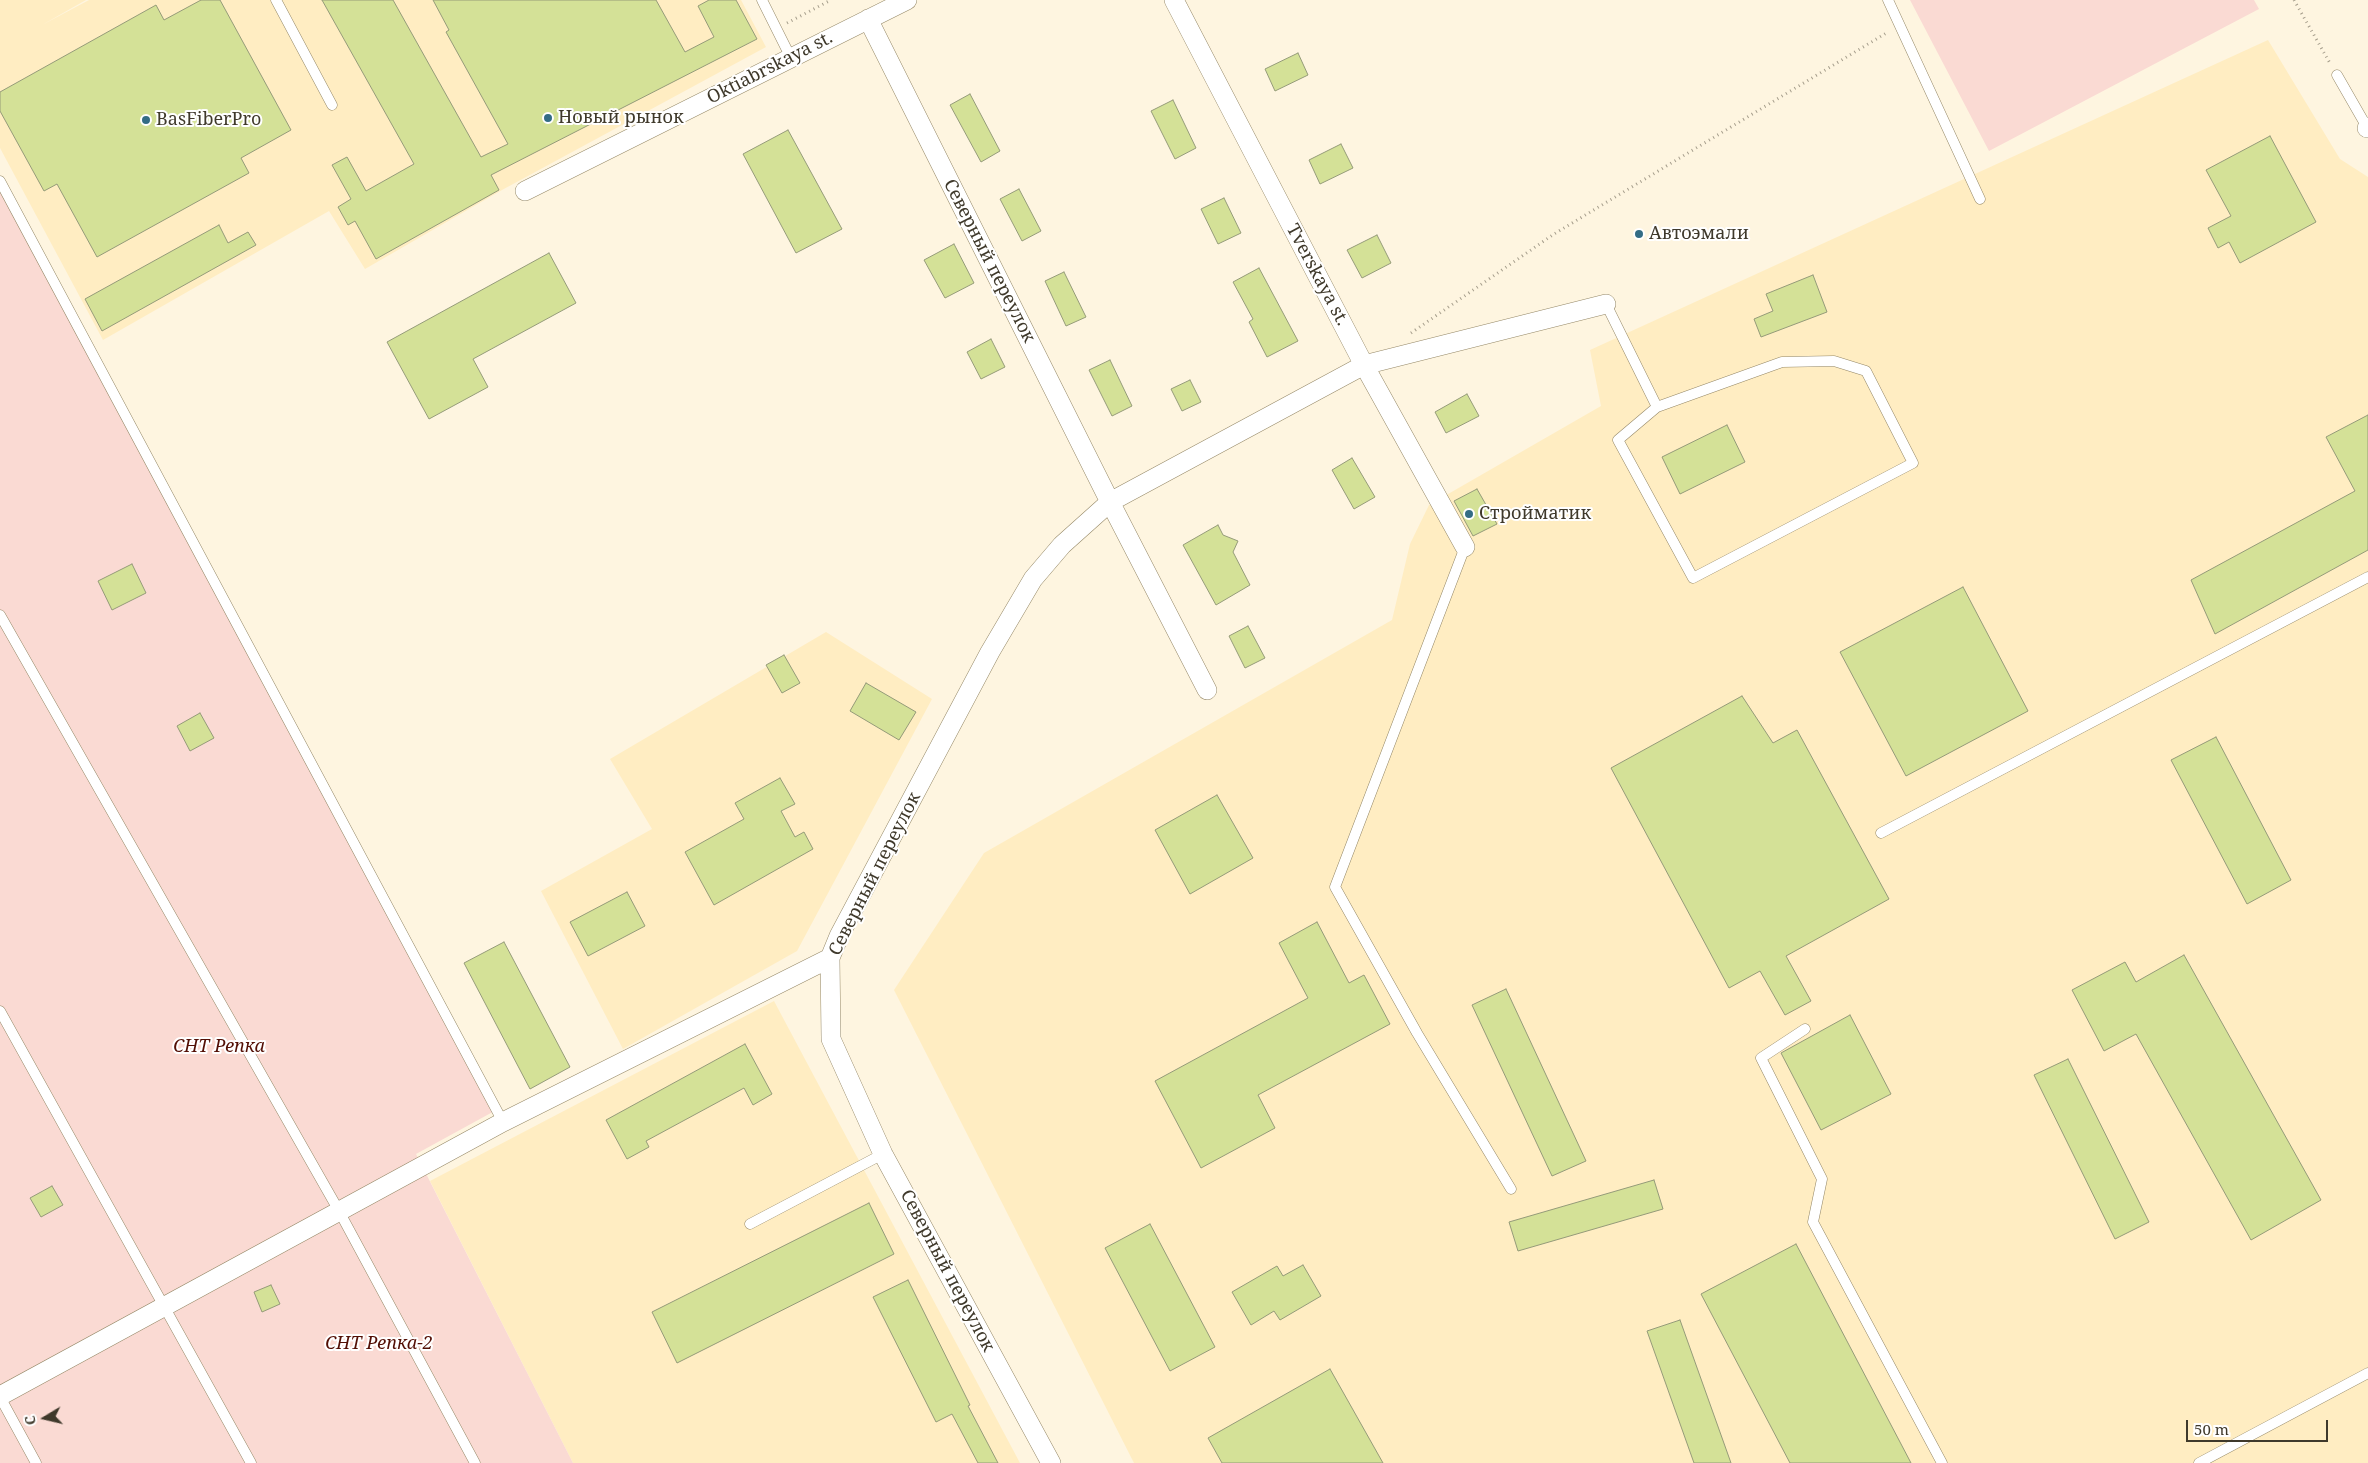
<!DOCTYPE html>
<meta charset="utf-8">
<style>
body{margin:0}
#map{position:relative;width:2368px;height:1463px;overflow:hidden;background:#fef5e0;font-family:"Noto Serif",serif}
canvas{display:block}
.north{position:absolute;left:20px;top:1393px;width:50px;height:50px;-webkit-text-stroke:4px #fff;paint-order:stroke;rotate:261deg;font-size:14px;font-weight:700;line-height:20px;text-align:center;color:#3f392b}
.north::after{content:'';display:block;margin:auto;width:18px;height:22px;background:#3f392b;clip-path:polygon(50% 0,100% 100%,50% 72%,0 100%)}
.scale{position:absolute;left:2186px;top:1420px;width:142px;height:22px;box-sizing:border-box;border:2px solid #3f392b;border-top:0;padding-left:6px;font-size:15px;line-height:18px;white-space:nowrap;color:#3f392b;-webkit-text-stroke:4px #fff;paint-order:stroke}
</style>
<div id="map">
<canvas width="2368" height="1463"></canvas>
<div class="north">С</div>
<div class="scale">50 m</div>
</div>
<script>
const c = document.querySelector('canvas').getContext('2d');
c.lineJoin = 'round';
function fillPath(path, color) {
  c.fillStyle = color;
  c.fill(path, 'evenodd');
}
function poly(rows) {
  const path = new Path2D();
  for (const r of rows) {
    path.moveTo(r[0], r[1]);
    for (let i = 2; i < r.length; i += 2) path.lineTo(r[i], r[i + 1]);
  }
  return path;
}
function strokePath(path, color, width, dash) {
  c.strokeStyle = color;
  c.lineWidth = width;
  c.lineCap = dash ? 'butt' : 'round';
  c.setLineDash(dash || []);
  c.stroke(path);
}
function write(font, color, halo, rows, align = 'center') {
  c.font = font + ' "Noto Serif",serif';
  c.lineWidth = 4;
  c.setLineDash([]);
  c.textBaseline = 'middle';
  c.strokeStyle = halo;
  c.fillStyle = color;
  for (const [text, x, y, turn = 0] of rows) {
    c.save();
    c.translate(x, y);
    c.rotate((+turn || 0) * Math.PI / 180);
    c.textAlign = isNaN(turn) ? turn : align;
    if (halo) c.strokeText(text, 0, 0);
    c.fillText(text, 0, 0);
    c.restore();
  }
}
const built = poly([
 [0,0,86,0,42,25,89,0,741,0,766,47,502,190,365,269,329,211,103,340,0,148],
 [2268,40,2340,159,2368,177,2368,1463,1134,1463,894,990,984,853,1392,620,1410,544,1429,505,1601,406,1590,350],
 [826,632,932,699,797,951,623,1049,541,891,652,829,610,759],
 [774,1001,1020,1463,573,1463,430,1181]
]);
const green = poly([
 [1910,0,2254,0,2259,9,1989,151],
 [0,182,500,1108,416,1154,573,1463,0,1463]
]);
const building = poly([
 [201,0,220,0,291,130,241,158,249,173,97,257,57,184,44,191,0,111,0,92,156,5,164,20,201,0],
 [322,0,393,0,481,157,508,144,446,32,449,30,433,0,656,0,685,52,714,37,698,6,709,0,736,0,757,39,491,175,499,190,376,259,355,221,348,225,338,207,351,199,332,165,347,157,366,191,414,164,322,0],
 [1298,53,1308,75,1275,91,1265,69,1298,53],
 [970,94,1000,151,981,162,950,105,970,94],
 [1173,100,1196,148,1175,159,1151,111,1173,100],
 [788,130,842,229,796,253,743,154,788,130],
 [2270,136,2316,222,2240,263,2229,242,2218,248,2208,228,2231,216,2206,170,2270,136],
 [1341,144,1353,168,1320,184,1309,160,1341,144],
 [1019,189,1041,231,1022,241,1000,199,1019,189],
 [1224,198,1241,233,1218,244,1201,209,1224,198],
 [219,225,228,243,248,232,256,245,102,331,85,299,219,225],
 [1377,235,1391,263,1362,278,1347,250,1377,235],
 [954,244,974,283,945,298,924,260,954,244],
 [549,253,576,303,473,359,488,387,429,419,387,342,549,253],
 [1259,268,1298,341,1267,357,1249,322,1253,319,1233,282,1259,268],
 [1064,272,1086,317,1066,326,1045,281,1064,272],
 [1813,275,1827,312,1761,337,1754,319,1773,311,1766,294,1813,275],
 [991,339,1005,367,981,379,967,352,991,339],
 [1110,360,1132,406,1112,416,1089,370,1110,360],
 [1190,380,1201,402,1182,411,1171,389,1190,380],
 [1467,394,1479,416,1446,433,1435,412,1467,394],
 [2368,415,2368,550,2215,634,2191,580,2355,491,2326,437,2368,415],
 [1727,425,1745,462,1680,494,1662,457,1727,425],
 [1352,458,1375,497,1354,509,1332,470,1352,458],
 [1477,489,1497,524,1473,536,1454,501,1477,489],
 [1218,525,1223,535,1238,541,1233,552,1250,585,1216,605,1183,545,1218,525],
 [132,564,146,593,112,610,98,581,132,564],
 [1963,587,2028,711,1906,776,1840,652,1963,587],
 [1248,626,1265,658,1245,668,1229,636,1248,626],
 [784,655,800,683,782,693,766,665,784,655],
 [866,683,916,712,899,740,850,711,866,683],
 [1742,696,1773,743,1797,730,1889,899,1786,956,1811,1001,1785,1015,1760,971,1729,988,1611,768,1742,696],
 [200,713,214,738,190,751,177,726,200,713],
 [2216,737,2291,880,2247,904,2171,760,2216,737],
 [780,778,795,804,781,811,795,837,804,832,813,849,714,905,685,852,744,819,735,803,780,778],
 [1217,795,1253,858,1190,894,1155,830,1217,795],
 [627,892,645,926,588,956,570,922,627,892],
 [1317,922,1349,983,1364,975,1390,1024,1258,1095,1275,1128,1201,1168,1155,1081,1308,998,1279,943,1317,922],
 [504,942,570,1067,530,1089,464,963,504,942],
 [2184,955,2321,1200,2251,1240,2136,1034,2104,1051,2072,990,2125,962,2136,982,2184,955],
 [1506,989,1586,1161,1552,1176,1472,1005,1506,989],
 [1850,1015,1891,1094,1821,1130,1781,1053,1850,1015],
 [745,1044,772,1094,753,1105,744,1088,646,1141,649,1147,627,1159,606,1120,745,1044],
 [2068,1059,2149,1222,2115,1239,2034,1075,2068,1059],
 [1654,1180,1663,1209,1518,1251,1509,1222,1654,1180],
 [52,1186,63,1205,41,1217,30,1198,52,1186],
 [869,1203,894,1254,677,1363,652,1312,869,1203],
 [1150,1224,1215,1347,1170,1371,1105,1248,1150,1224],
 [1796,1244,1911,1463,1790,1463,1701,1294,1796,1244],
 [1303,1265,1321,1296,1280,1320,1274,1311,1251,1325,1232,1292,1277,1266,1283,1276,1303,1265],
 [908,1280,970,1405,968,1406,998,1463,978,1463,952,1414,936,1422,873,1297,908,1280],
 [271,1285,280,1304,262,1312,254,1292,271,1285],
 [1680,1320,1731,1463,1694,1463,1647,1331,1680,1320],
 [1330,1369,1383,1463,1222,1463,1208,1438,1330,1369]
]);
const path = poly([
 [2294,0,2331,65],
 [787,23,831,0],
 [1411,333,1554,234,1888,32]
]);
const service = poly([
 [276,0,332,105],
 [762,0,791,58],
 [1888,0,1980,199],
 [2337,75,2368,129],
 [0,181,503,1122],
 [1606,304,1657,407,1782,362,1834,361,1866,371,1913,463,1693,578,1618,440,1657,407],
 [1465,547,1335,887,1417,1033,1511,1189],
 [0,615,339,1211,475,1463],
 [1881,833,2368,577],
 [0,1011,251,1463],
 [1805,1029,1761,1058,1822,1179,1813,1222,1942,1463],
 [750,1224,883,1154],
 [0,1397,36,1463],
 [2199,1463,2368,1373]
]);
const minor = poly([
 [1174,0,1364,365,1465,547],
 [868,19,1110,502,1207,690],
 [2367,128,2368,127],
 [525,191,907,0],
 [0,1396,503,1122,830,958],
 [1051,1463,883,1154,831,1039,830,958,839,936,990,652,1033,579,1062,545,1110,502,1364,365,1606,304]
]);
const markers = [
 [548,118,5,"#336c85"],
 [146,120,5,"#336c85"],
 [1639,234,5,"#336c85"],
 [1469,514,5,"#336c85"]
];
const streetNames = [
 ["Oktiabrskaya st.",770,68,-27],
 ["Северный переулок",989,261,63],
 ["Tverskaya st.",1317,275,62],
 ["Северный переулок",875,874,-63],
 ["Северный переулок",947,1271,62]
];
const poiNames = [
 ["Новый рынок",558,118],
 ["BasFiberPro",156,120],
 ["Автоэмали",1649,234],
 ["Стройматик",1479,514]
];
const parkNames = [
 ["СНТ Репка",219,1047],
 ["СНТ Репка-2",379,1344]
];
fillPath(built, '#ffedc2');
fillPath(green, '#fadad3');
fillPath(building, '#d4e197');
strokePath(building, '#959b79', 1);
strokePath(service, '#958867', 11);
strokePath(minor, '#958867', 20);
strokePath(path, '#a69e8c', 3, [1, 4]);
strokePath(service, '#fff', 10);
strokePath(minor, '#fff', 19);
for (const [x, y, r, color] of markers) {
  const dot = new Path2D();
  dot.arc(x, y, r, 0, 2 * Math.PI);
  c.fillStyle = color;
  c.fill(dot);
  strokePath(dot, '#fff', 2);
}
write('18px', '#3f392b', '#fff', streetNames);
write('18px', '#3f392b', '#fff', poiNames, 'left');
write('italic 18px', '#530f05', '#fff', parkNames);
</script>
